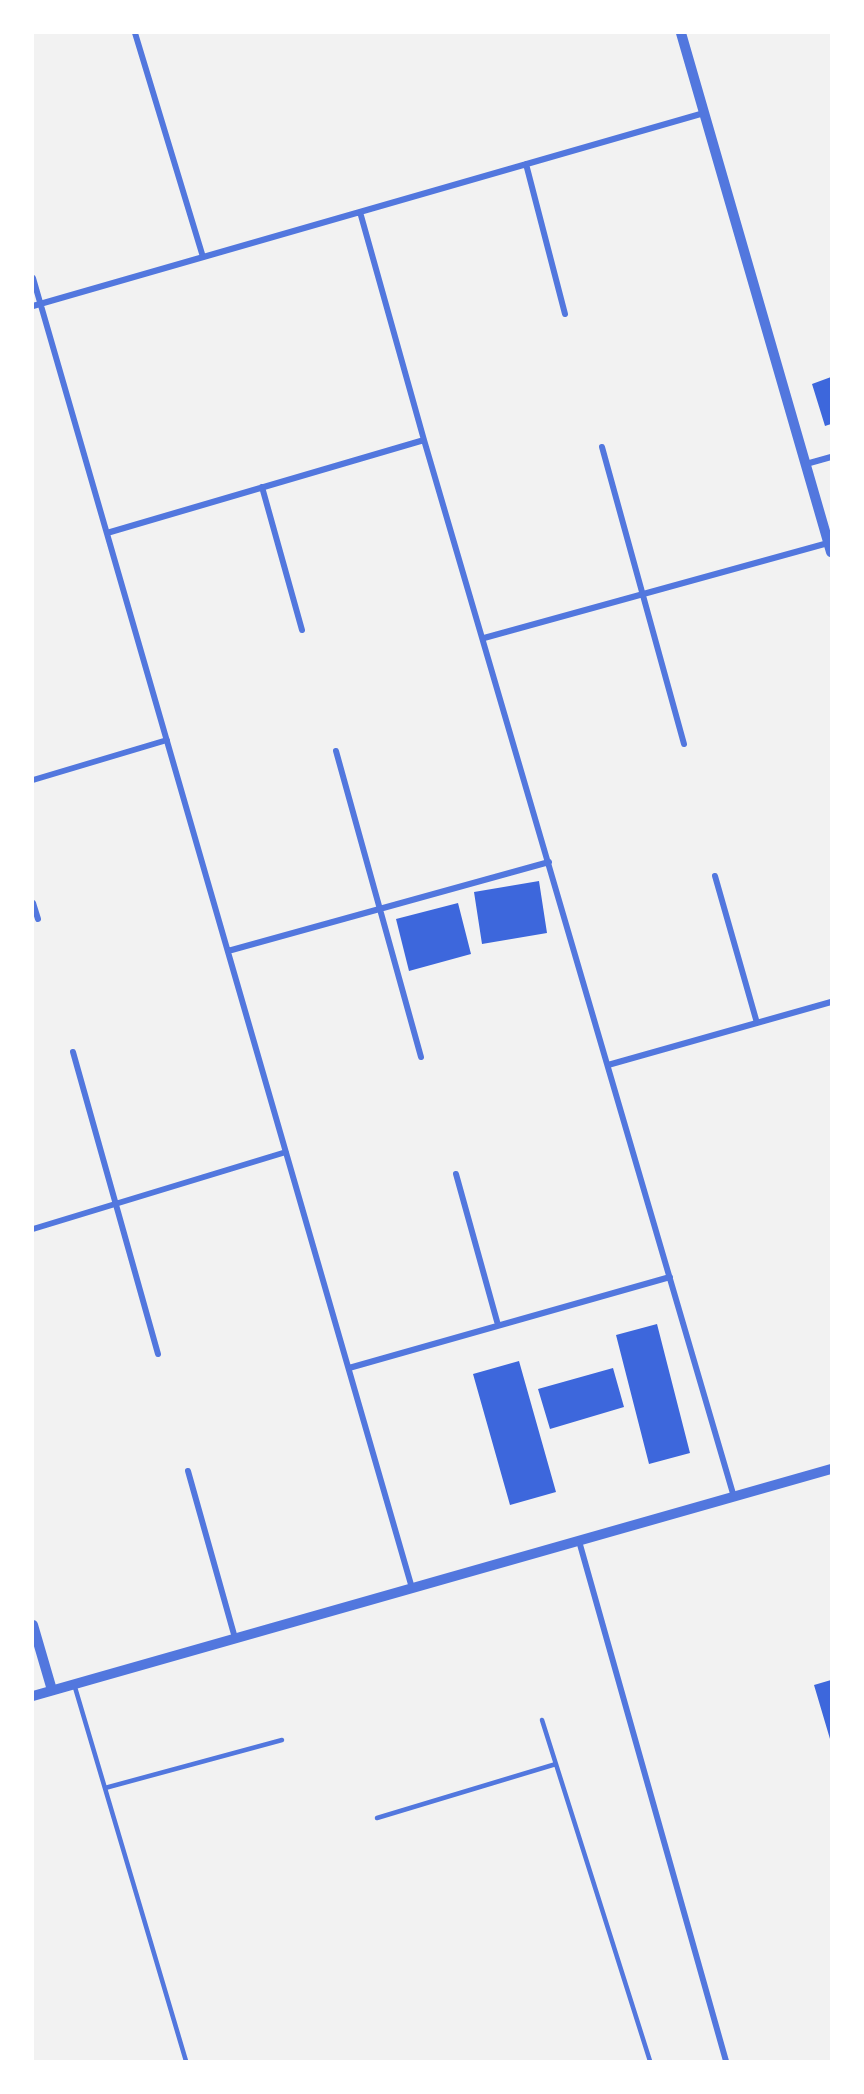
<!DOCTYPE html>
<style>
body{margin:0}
#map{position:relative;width:864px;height:2094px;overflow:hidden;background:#f2f2f2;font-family:Quicksand,sans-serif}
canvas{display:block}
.frame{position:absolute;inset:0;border:34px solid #fff;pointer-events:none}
</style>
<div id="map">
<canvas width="864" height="2094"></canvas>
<div class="frame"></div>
</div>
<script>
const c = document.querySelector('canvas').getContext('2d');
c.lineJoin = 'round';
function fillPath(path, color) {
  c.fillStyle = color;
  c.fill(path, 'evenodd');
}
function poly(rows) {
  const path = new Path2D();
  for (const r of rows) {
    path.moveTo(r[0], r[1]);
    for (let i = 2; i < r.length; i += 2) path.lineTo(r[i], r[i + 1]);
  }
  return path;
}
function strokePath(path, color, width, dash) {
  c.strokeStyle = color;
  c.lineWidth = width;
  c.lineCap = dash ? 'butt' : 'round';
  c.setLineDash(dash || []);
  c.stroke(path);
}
const building = poly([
 [831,377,831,424,825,426,812,384],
 [539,881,547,933,482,944,474,892],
 [458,903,471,954,409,971,396,919],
 [657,1324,690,1453,649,1464,616,1335],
 [519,1361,556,1492,510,1505,473,1374],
 [613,1368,624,1407,550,1429,538,1389],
 [831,1680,831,1739,830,1739,814,1685]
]);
const service = poly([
 [74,1684,186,2061],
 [542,1720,650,2061],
 [105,1788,282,1740],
 [377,1818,556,1764]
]);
const minor = poly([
 [135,33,203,257],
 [526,164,565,314],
 [360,212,424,440,734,1497],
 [33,278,412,1588],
 [33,306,704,113],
 [602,447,684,744],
 [806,464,831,457],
 [262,487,302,630],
 [107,533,424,440],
 [484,638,828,543],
 [336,751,421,1057],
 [33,780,167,740],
 [715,876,757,1023],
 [33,903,38,919],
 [228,951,549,862],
 [73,1052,158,1354],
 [608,1065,831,1002],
 [456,1174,498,1325],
 [33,1229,286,1152],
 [349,1368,670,1277],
 [188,1471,235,1638],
 [579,1541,726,2061]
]);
const tertiary = poly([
 [681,33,831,552],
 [33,1625,52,1690],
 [33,1696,831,1469]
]);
fillPath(building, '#3d67dc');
strokePath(service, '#5277de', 4.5);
strokePath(minor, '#5277de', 6);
strokePath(tertiary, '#5277de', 10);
</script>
